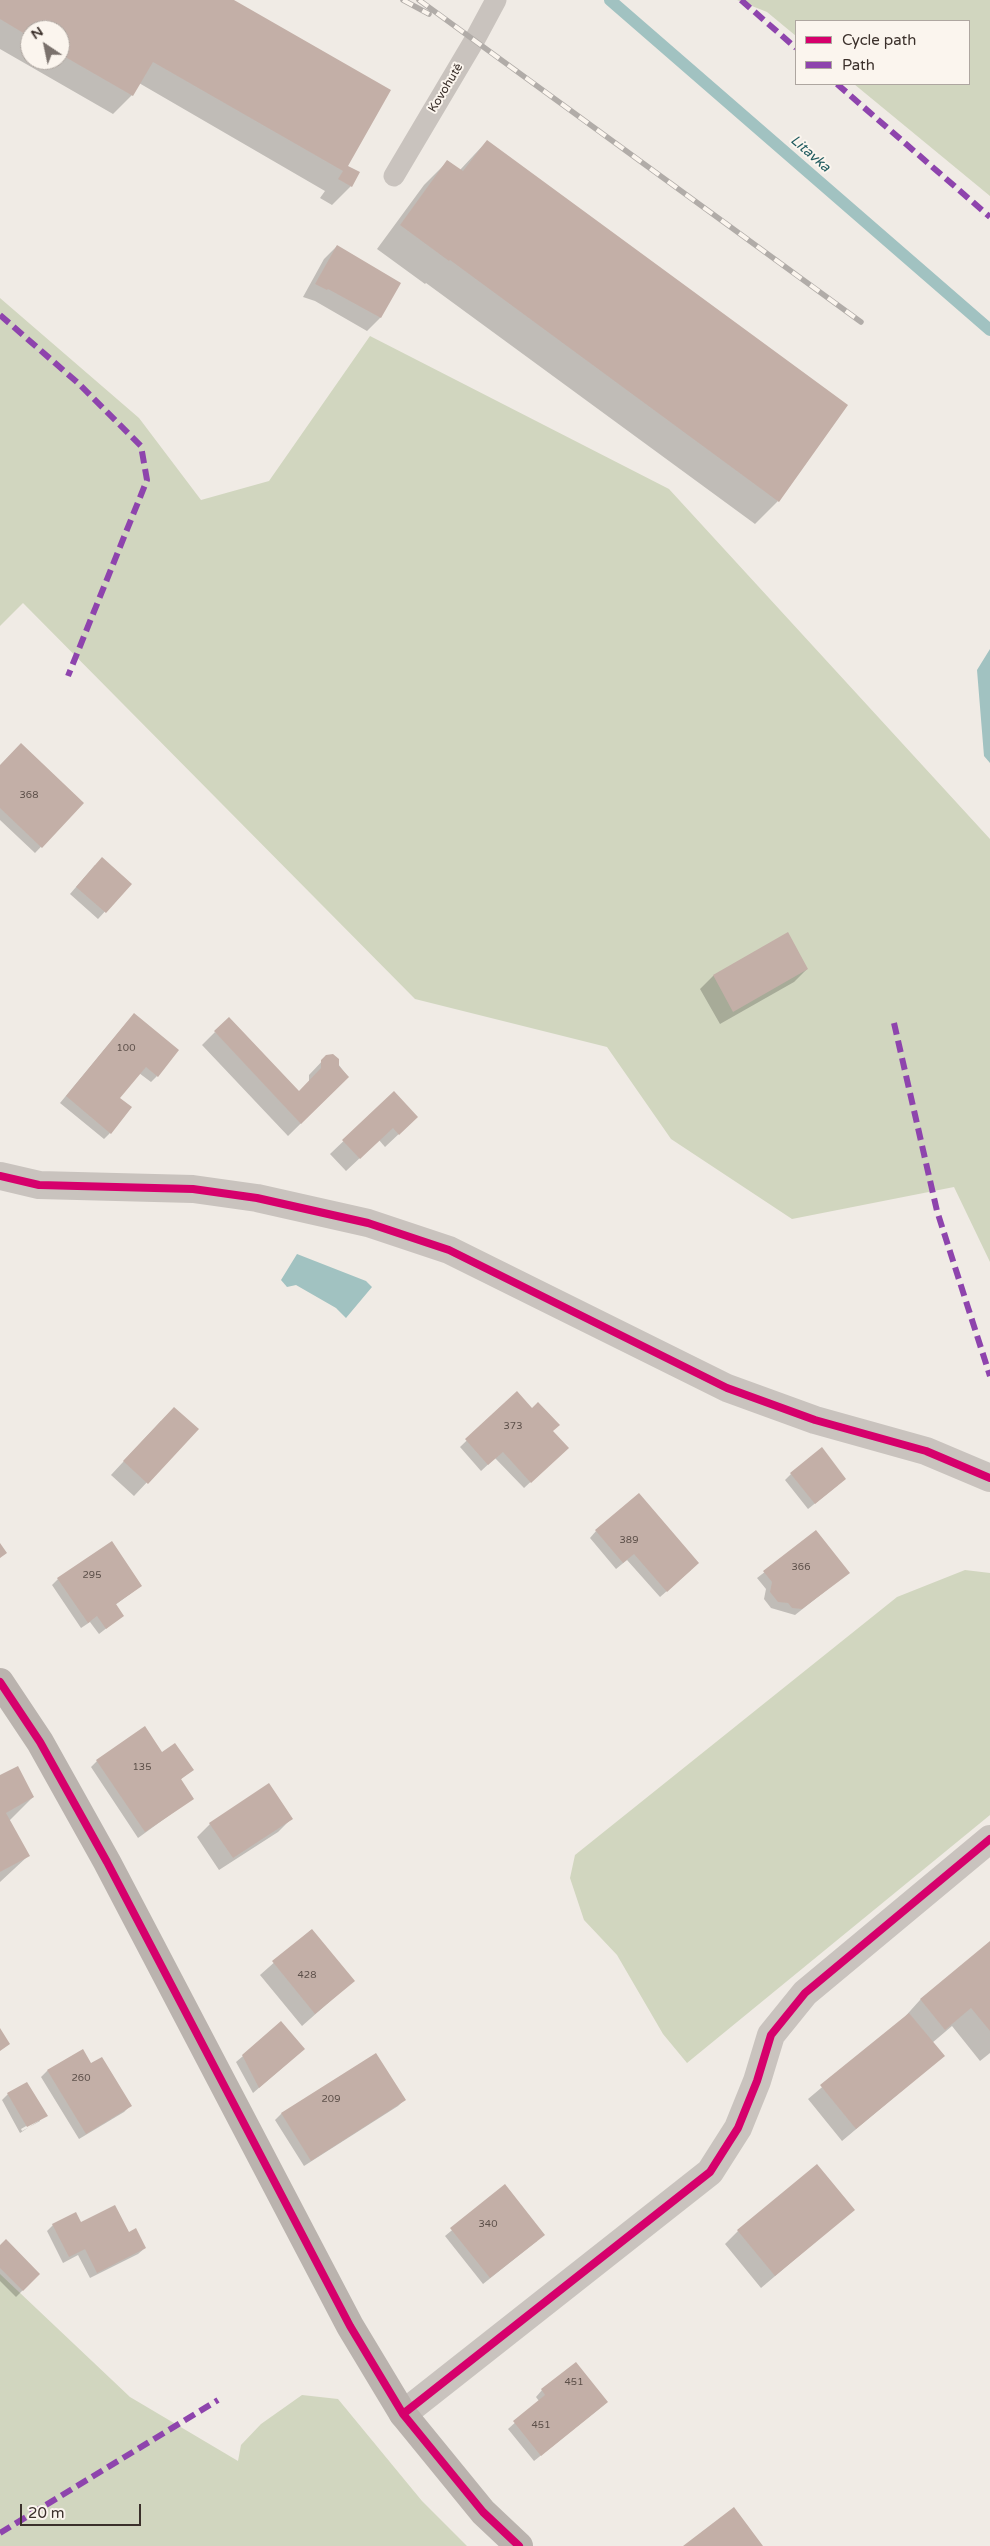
<!DOCTYPE html>
<meta charset="utf-8">
<style>
body{margin:0}
#map{position:relative;width:990px;height:2546px;overflow:hidden;background:#f0ebe5;font-family:"Varela Round",sans-serif}
canvas{display:block}
.legend{position:absolute;left:795px;top:20px;width:175px;height:65px;box-sizing:border-box;background:#fbf5ee;border:1px solid #aea6a0;margin:0;padding:6px 9px;list-style:none;font-size:15px;color:#3b302b}
.legend li{display:flex;align-items:center;gap:10px;height:25px}
.legend b{width:25px;border:1px solid #aea6a0}
.north{position:absolute;left:20px;top:20px;width:50px;height:50px;box-sizing:border-box;background:#fbf5ee;border:1px solid #aea6a0;border-radius:50%;rotate:326deg;font-size:14px;font-weight:700;line-height:20px;text-align:center;color:#3b302b}
.north::after{content:'';display:block;margin:auto;width:18px;height:22px;background:#7a716c;clip-path:polygon(50% 0,100% 100%,50% 72%,0 100%)}
.scale{position:absolute;left:20px;top:2504px;width:121px;height:22px;box-sizing:border-box;border:2px solid #3b302b;border-top:0;padding-left:6px;font-size:15px;line-height:18px;white-space:nowrap;color:#3b302b;-webkit-text-stroke:4px #fbf5ee;paint-order:stroke}
</style>
<div id="map">
<canvas width="990" height="2546"></canvas>
<ul class="legend">
<li><b style="height:6px;background:#d6006c"></b>Cycle path</li>
<li><b style="height:6px;background:#8e44ad"></b>Path</li>
</ul>
<div class="north">N</div>
<div class="scale">20 m</div>
</div>
<script>
const c = document.querySelector('canvas').getContext('2d');
c.lineJoin = 'round';
function fillPath(path, color) {
  c.fillStyle = color;
  c.fill(path, 'evenodd');
}
function poly(rows) {
  const path = new Path2D();
  for (const r of rows) {
    path.moveTo(r[0], r[1]);
    for (let i = 2; i < r.length; i += 2) path.lineTo(r[i], r[i + 1]);
  }
  return path;
}
function strokePath(path, color, width, dash) {
  c.strokeStyle = color;
  c.lineWidth = width;
  c.lineCap = dash ? 'butt' : 'round';
  c.setLineDash(dash || []);
  c.stroke(path);
}
function write(font, color, halo, rows, align = 'center') {
  c.font = font + ' "Varela Round",sans-serif';
  c.lineWidth = 4;
  c.setLineDash([]);
  c.textBaseline = 'middle';
  c.strokeStyle = halo;
  c.fillStyle = color;
  for (const [text, x, y, turn = 0] of rows) {
    c.save();
    c.translate(x, y);
    c.rotate((+turn || 0) * Math.PI / 180);
    c.textAlign = isNaN(turn) ? turn : align;
    if (halo) c.strokeText(text, 0, 0);
    c.fillText(text, 0, 0);
    c.restore();
  }
}
const green = poly([
 [737,0,990,0,990,196,854,84,969,84,969,21,796,21,796,36,767,12],
 [0,298,139,418,201,500,269,481,370,336,669,489,990,839,990,1262,954,1187,792,1219,671,1139,607,1047,415,999,23,603,0,626],
 [965,1570,990,1573,990,1815,687,2063,663,2034,617,1955,584,1920,570,1878,575,1855,897,1597],
 [0,2274,130,2397,238,2461,241,2445,261,2424,302,2395,338,2399,422,2501,467,2546,0,2546]
]);
const water = poly([
 [990,649,990,763,984,756,977,670],
 [297,1254,366,1281,372,1287,346,1318,336,1308,296,1285,287,1287,281,1280]
]);
const shadow = poly([
 [0,0,231,0,346,166,351,186,332,205,320,198,325,191,139,83,132,95,113,114,0,49],
 [30,30,60,30,60,60,30,60],
 [487,141,778,501,755,524,426,283,425,284,377,249,424,185,448,161,460,170],
 [337,246,399,283,380,318,367,331,315,301,303,297,324,259],
 [0,767,83,803,35,853,0,820],
 [95,865,130,884,98,919,70,894],
 [787,934,807,969,794,982,720,1024,700,989,713,976],
 [128,1021,157,1076,151,1082,139,1073,119,1098,110,1133,104,1139,60,1103],
 [215,1032,298,1093,309,1082,309,1075,327,1056,332,1056,348,1077,288,1136,202,1045],
 [394,1093,403,1130,385,1147,379,1140,346,1171,330,1154],
 [516,1393,567,1448,524,1488,495,1458,481,1471,460,1447],
 [161,1421,197,1429,134,1496,111,1475],
 [791,1474,838,1485,808,1509,785,1480],
 [596,1531,691,1570,660,1597,627,1560,616,1569,590,1538],
 [816,1532,848,1573,795,1615,771,1608,764,1599,766,1589,757,1578],
 [58,1579,141,1586,115,1605,122,1616,99,1634,90,1622,81,1628,52,1585],
 [162,1753,192,1770,180,1780,193,1798,138,1838,91,1767,97,1761],
 [0,1777,33,1797,9,1821,28,1856,0,1882],
 [291,1819,278,1832,219,1870,197,1837,210,1824],
 [311,1930,353,1981,302,2026,260,1975],
 [990,1943,990,2053,980,2061,952,2026,932,2043,943,2056,842,2141,808,2099,902,2020,920,2000],
 [376,2054,404,2100,398,2106,304,2166,275,2120,281,2114],
 [297,2055,253,2093,236,2062,243,2056],
 [91,2065,130,2106,124,2112,79,2139,41,2077,47,2071],
 [8,2094,46,2116,20,2133,2,2100],
 [40,2118,40,2121,22,2131,21,2129],
 [505,2186,537,2241,483,2284,445,2236],
 [853,2210,761,2288,725,2244,738,2231],
 [80,2224,128,2234,145,2248,138,2254,90,2278,78,2255,63,2263,47,2231,53,2225],
 [0,2247,39,2274,16,2297,0,2281],
 [542,2390,600,2408,534,2461,508,2429,539,2401,536,2397]
]);
const stream = poly([
 [610,0,990,330]
]);
const building = poly([
 [0,0,234,0,391,90,348,166,360,172,352,187,338,179,343,171,153,62,133,96,60,54,60,30,30,30,30,37,0,19],
 [487,140,848,405,779,502,450,260,449,261,400,225,447,160,463,171],
 [337,245,401,283,381,318,328,289,327,290,315,284],
 [21,743,84,803,42,848,0,808,0,765],
 [102,857,132,884,106,913,76,887],
 [788,932,808,969,733,1012,713,975],
 [134,1013,179,1050,158,1077,146,1067,120,1098,132,1107,111,1134,66,1096],
 [229,1017,299,1091,321,1068,321,1060,326,1055,333,1054,339,1059,339,1066,349,1077,301,1124,214,1031],
 [394,1091,418,1117,399,1135,393,1128,360,1159,342,1140],
 [517,1391,532,1408,538,1402,560,1425,553,1431,569,1448,531,1483,503,1452,488,1465,465,1439],
 [174,1407,199,1429,148,1484,123,1461],
 [822,1447,846,1479,815,1504,790,1473],
 [639,1493,699,1563,667,1592,634,1554,623,1563,595,1530],
 [816,1530,850,1573,802,1609,792,1608,788,1603,778,1602,770,1592,772,1582,763,1571],
 [112,1541,142,1586,116,1604,124,1616,106,1629,97,1616,88,1623,57,1578],
 [0,1543,7,1553,0,1558],
 [145,1726,162,1752,175,1743,194,1770,181,1779,194,1799,145,1832,96,1760],
 [18,1766,34,1797,6,1813,30,1856,0,1872,0,1775],
 [269,1783,293,1819,233,1858,209,1823],
 [312,1929,355,1981,315,2014,272,1961],
 [990,1941,990,2031,971,2008,945,2030,920,1999],
 [909,2013,945,2056,856,2129,820,2085],
 [281,2021,305,2049,259,2088,242,2055],
 [0,2028,10,2044,0,2051],
 [83,2049,91,2063,102,2057,132,2106,86,2134,47,2070],
 [376,2053,406,2100,311,2161,281,2113],
 [27,2082,48,2116,27,2127,7,2093],
 [817,2164,855,2210,775,2276,737,2230],
 [505,2184,545,2235,490,2278,450,2228],
 [115,2205,129,2232,136,2228,146,2248,97,2273,85,2249,69,2257,52,2224,76,2212,81,2222],
 [6,2239,40,2274,23,2291,0,2268,0,2245],
 [576,2362,608,2402,541,2456,513,2421,545,2395,541,2389],
 [734,2507,763,2546,683,2546]
]);
const lane = poly([
 [394,176,474,41,496,0]
]);
const street = poly([
 [0,1176,39,1185,193,1189,257,1198,368,1223,449,1250,727,1388,815,1420,926,1451,990,1478],
 [403,2414,710,2172,738,2128,757,2081,771,2035,805,1993,990,1839]
]);
const secondary = poly([
 [0,1682,40,1742,107,1862,350,2326,403,2414,483,2512,519,2546]
]);
const rail = poly([
 [403,0,429,14],
 [419,0,861,322]
]);
const quiet = poly([
 [741,0,796,48],
 [837,84,990,217],
 [0,315,78,383,141,446,147,480,68,676],
 [894,1023,937,1211,990,1376],
 [0,2533,218,2400]
]);
const cycleway = poly([
 [0,1176,39,1185,193,1189,257,1198,368,1223,449,1250,727,1388,815,1420,926,1451,990,1478],
 [0,1682,40,1742,107,1862,350,2326,403,2414,483,2512,519,2546],
 [403,2414,710,2172,738,2128,757,2081,771,2035,805,1993,990,1839]
]);
const numberNames = [
 ["368",29,795],
 ["100",126,1048],
 ["373",513,1426],
 ["389",629,1540],
 ["366",801,1567],
 ["295",92,1575],
 ["135",142,1767],
 ["428",307,1975],
 ["260",81,2078],
 ["209",331,2099],
 ["340",488,2224],
 ["451",574,2382],
 ["451",541,2425]
];
const streetNames = [
 ["Kovohutě",446,88,-59]
];
const waterNames = [
 ["Litavka",810,154,41]
];
fillPath(green, '#d1d6bf');
fillPath(water, '#a1c2c1');
fillPath(shadow, '#0003');
strokePath(stream, '#a1c2c1', 12);
fillPath(building, '#c3afa7');
strokePath(lane, '#c9c3be', 21);
strokePath(street, '#c9c3be', 28);
strokePath(secondary, '#bab3ae', 28);
strokePath(rail, '#b1aca8', 5.5);
strokePath(rail, '#fbf5ee', 4, [11]);
strokePath(quiet, '#8e44ad', 6, [12, 6]);
strokePath(cycleway, '#d6006c', 8);
write('10px', '#5d504a', null, numberNames);
write('12px', '#3b302b', '#fbf5ee', streetNames);
write('italic 14px', '#1f5a5e', '#fbf5ee', waterNames);
</script>
